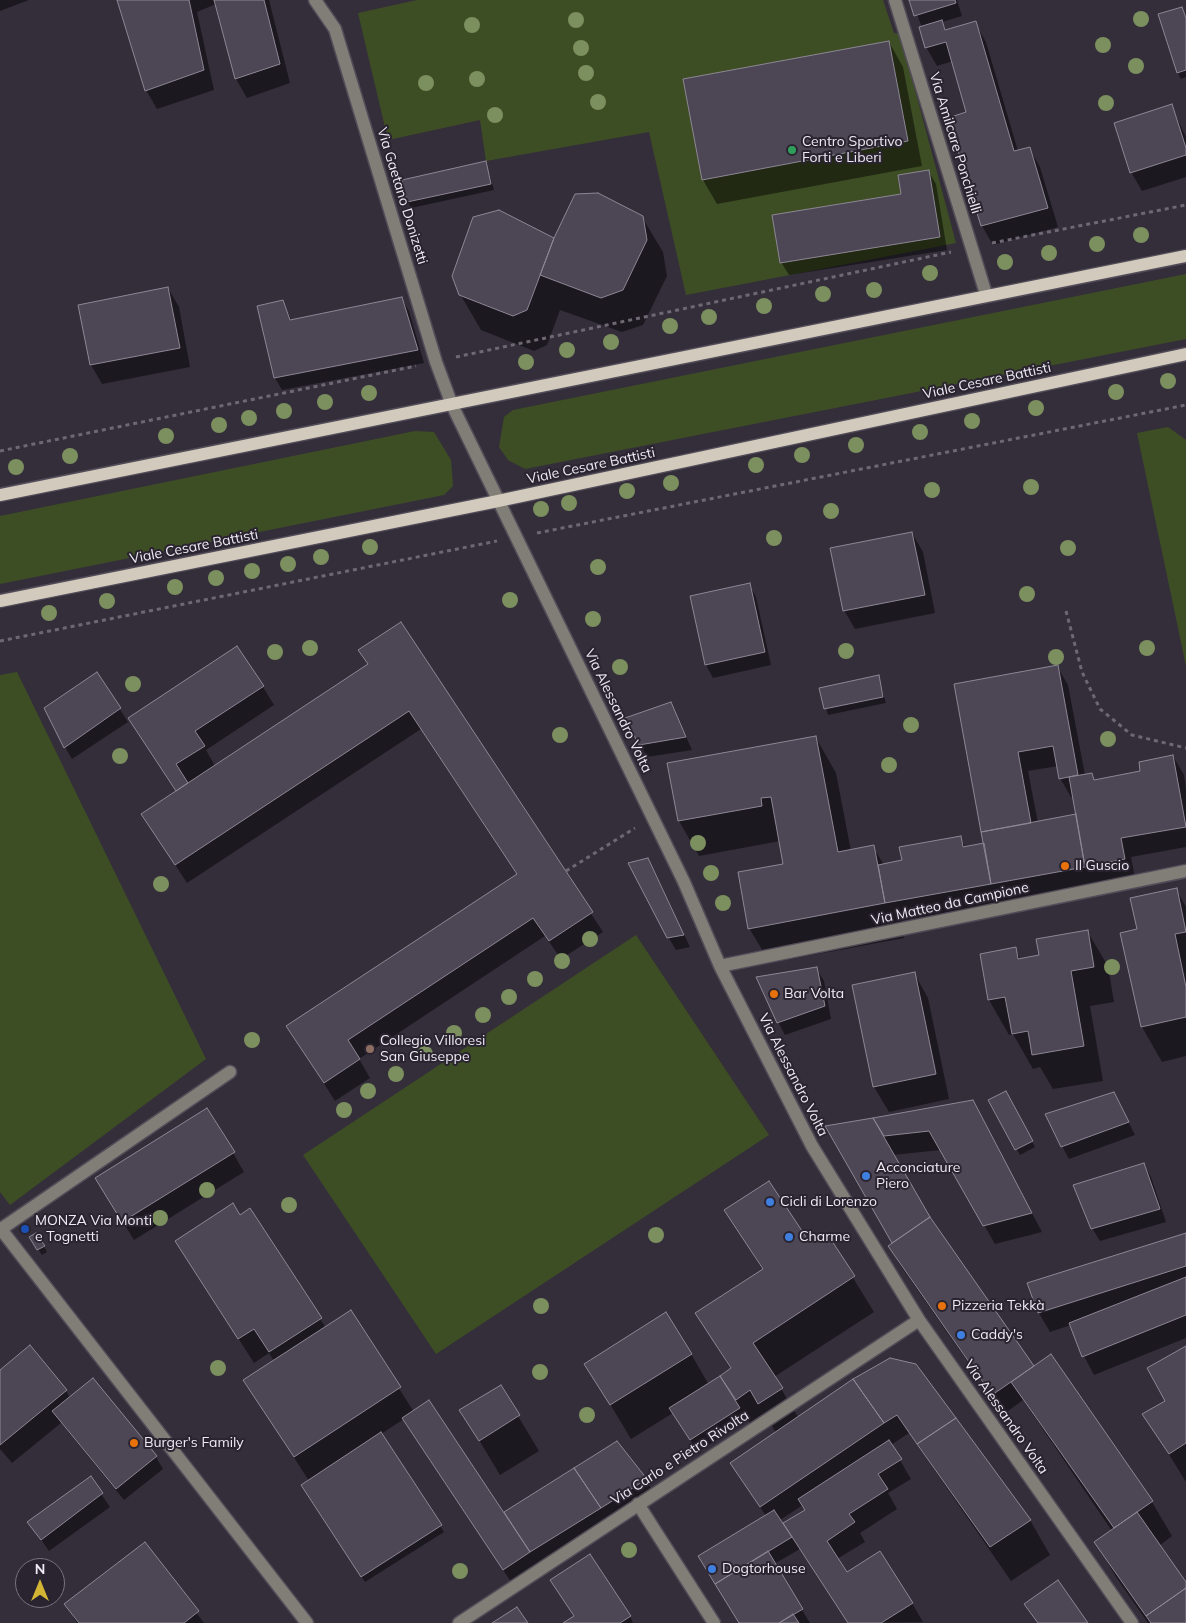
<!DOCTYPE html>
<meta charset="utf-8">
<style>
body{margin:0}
#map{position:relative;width:1186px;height:1623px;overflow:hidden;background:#342e3b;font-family:Mulish,sans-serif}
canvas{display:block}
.north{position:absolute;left:15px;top:1558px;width:50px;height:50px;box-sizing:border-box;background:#2a2430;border:1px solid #78737e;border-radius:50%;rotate:0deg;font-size:14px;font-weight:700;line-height:20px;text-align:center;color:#eeeaf3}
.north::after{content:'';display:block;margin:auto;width:18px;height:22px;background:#d5b534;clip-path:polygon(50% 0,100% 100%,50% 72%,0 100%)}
</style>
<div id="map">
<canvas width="1186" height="1623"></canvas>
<div class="north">N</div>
</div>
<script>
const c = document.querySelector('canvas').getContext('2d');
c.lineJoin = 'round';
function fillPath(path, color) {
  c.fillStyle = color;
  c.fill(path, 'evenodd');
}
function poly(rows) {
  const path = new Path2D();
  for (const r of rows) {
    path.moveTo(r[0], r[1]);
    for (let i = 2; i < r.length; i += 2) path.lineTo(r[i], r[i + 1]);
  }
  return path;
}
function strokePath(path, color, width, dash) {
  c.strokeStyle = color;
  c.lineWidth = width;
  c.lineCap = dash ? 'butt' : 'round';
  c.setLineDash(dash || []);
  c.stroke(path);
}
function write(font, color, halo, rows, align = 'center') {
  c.font = font + ' Mulish,sans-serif';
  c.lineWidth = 4;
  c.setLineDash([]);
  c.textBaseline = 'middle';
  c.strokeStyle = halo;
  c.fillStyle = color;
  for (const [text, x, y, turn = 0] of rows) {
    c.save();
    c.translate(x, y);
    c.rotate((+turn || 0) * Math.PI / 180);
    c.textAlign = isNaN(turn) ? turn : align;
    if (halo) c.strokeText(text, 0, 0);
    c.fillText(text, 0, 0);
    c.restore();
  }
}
const green = poly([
 [417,0,883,0,894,33,900,34,956,243,686,295,649,132,486,161,480,120,388,140,358,13],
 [1186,274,1186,339,525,469,508,460,499,447,504,417,513,410],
 [1168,427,1186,440,1186,666,1137,433],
 [415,431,434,432,451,460,453,486,444,495,0,584,0,516],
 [17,672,206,1059,10,1205,0,1192,0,675],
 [636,935,769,1135,436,1354,303,1155]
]);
const shadow = poly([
 [0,0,29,0,0,11],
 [118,0,269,0,290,83,247,98,236,79,216,4,197,12,214,90,157,109,146,90],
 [911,0,957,0,962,16,942,22,947,31,975,23,986,42,1018,151,1029,148,1040,167,1058,227,993,245,982,226,949,119,968,113,953,61,937,66,926,47,922,27],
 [1182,8,1186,16,1186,77,1181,79,1178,73],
 [889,42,903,67,922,166,717,204,703,180],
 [1171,106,1186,137,1186,177,1142,191,1131,172],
 [486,163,494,190,411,208,408,202],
 [929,172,936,184,947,250,789,275,781,262,903,195],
 [642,217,663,252,667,276,643,325,622,332,560,310,547,345,534,351,481,330,460,294,555,239],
 [168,288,179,307,190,367,102,384,91,365,79,306],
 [402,299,409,311,424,363,282,390,275,378,282,301,292,321],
 [912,533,923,552,935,613,855,629,844,610],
 [749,584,756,597,771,665,713,678,706,665,691,597],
 [400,623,603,932,561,959,545,936,359,1059,370,1078,335,1101,288,1027,518,875,421,729,187,883,142,814,176,792,130,719,263,687,274,705,206,750,215,766,369,665],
 [1057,666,1068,685,1085,775,1092,774,1095,781,1142,772,1173,756,1184,775,1186,789,1186,847,1131,857,1135,878,901,921,904,938,770,963,749,928,785,865,780,841,699,856,679,821,668,764,816,738,836,773,851,851,873,847,884,865,903,861,960,838,966,848,985,844,956,685],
 [1058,766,1060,778,1071,797,1074,797,1077,815,1038,823,1028,771],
 [97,673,128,722,72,759,65,747],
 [878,677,886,703,828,715,821,689],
 [671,703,692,750,647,757,640,744],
 [648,860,655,872,690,947,676,950,668,937],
 [1176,889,1186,907,1186,1056,1162,1062,1142,1027,1139,930],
 [1087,931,1108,966,1114,1002,1090,1006,1103,1081,1053,1089,1040,1067,1033,1069,1013,1034,1009,1035,989,1000,1015,949,1021,960,1041,956],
 [816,968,824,981,831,1019,785,1035,778,1022],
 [914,973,928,998,949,1099,889,1112,874,1087,854,986],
 [1005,1093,1035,1147,1020,1155,990,1100],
 [972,1101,1042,1232,995,1244,941,1150,893,1155,929,1218,1034,1368,1152,1502,1172,1536,1159,1546,1186,1585,1186,1623,1148,1623,1116,1577,1096,1542,1112,1531,1023,1400,1004,1414,900,1265,889,1246,893,1244,827,1127],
 [1121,1107,1135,1135,1069,1159,1062,1146],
 [233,1153,244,1172,134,1240,108,1198],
 [1144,1164,1151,1177,1166,1222,1100,1241,1092,1228],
 [250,1210,326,1328,350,1312,414,1412,503,1514,574,1469,646,1480,653,1492,515,1588,404,1419,381,1434,444,1532,365,1582,306,1491,309,1481,245,1381,274,1361,269,1353,254,1363,176,1241,240,1216],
 [726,1210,810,1245,826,1234,874,1312,774,1377,798,1417,854,1380,1030,1520,1050,1555,1011,1581,909,1433,891,1445,911,1479,888,1493,897,1509,860,1533,865,1542,837,1559,847,1574,912,1603,923,1622,848,1623,800,1549,774,1564,810,1623,740,1623,766,1516,731,1463,776,1433,771,1424,757,1434,748,1420,698,1452,673,1413,631,1439,586,1364,691,1354,709,1385,724,1381,731,1370,697,1314,763,1271],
 [803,1505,806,1510,783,1525,780,1520],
 [1186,1235,1186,1338,1094,1375,1084,1356,1071,1325,1050,1332,1039,1313],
 [34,1243,44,1246,47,1252,42,1255],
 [1186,1347,1186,1482,1144,1414,1167,1401],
 [0,1371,66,1391,70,1398,156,1457,163,1469,124,1500,61,1423,12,1463,0,1449],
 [500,1386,539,1451,500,1475,461,1410],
 [90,1478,110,1507,49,1551,29,1522],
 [145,1544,204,1623,77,1623,65,1604],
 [552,1581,630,1616,633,1623,565,1623,574,1617]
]);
const building = poly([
 [117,0,189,0,204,70,145,91,117,0],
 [214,0,264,0,280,64,235,79,214,0],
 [909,0,955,0,956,3,914,16,909,0],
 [1182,7,1186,18,1186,70,1177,73,1158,14,1182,7],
 [942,20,945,30,976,21,1014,151,1030,147,1048,208,981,226,948,118,966,112,946,42,925,48,919,27,942,20],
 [889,41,908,141,702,180,683,79,889,41],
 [1172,104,1186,148,1186,155,1130,173,1114,123,1172,104],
 [486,161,491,184,407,202,402,180,486,161],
 [929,170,940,237,780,263,772,215,901,194,898,175,929,170],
 [598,193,643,216,647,240,623,290,601,298,540,275,554,238,575,194,598,193],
 [499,210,554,238,527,310,513,316,459,295,452,276,473,217,499,210],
 [168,287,180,348,90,365,78,305,168,287],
 [402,297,418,350,274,378,257,306,283,300,290,320,402,297],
 [912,532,925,595,843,611,830,548,912,532],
 [750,583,765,652,705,665,690,596,750,583],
 [401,622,593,912,549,941,533,918,348,1040,360,1059,324,1083,286,1026,517,874,409,711,175,865,141,814,368,664,358,650,401,622],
 [237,646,264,686,195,731,205,746,176,764,188,783,176,791,128,718,237,646],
 [1058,665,1078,775,1059,779,1053,746,1018,752,1031,823,981,832,954,684,1058,665],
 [97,672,121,708,64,748,44,708,97,672],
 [879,675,883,697,824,709,819,688,879,675],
 [671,702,686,737,639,745,625,718,671,702],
 [816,736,838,852,874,845,885,903,748,929,738,872,783,864,771,797,761,798,762,806,678,821,667,763,816,736],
 [1173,755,1186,827,1121,838,1125,859,1085,867,1069,777,1092,773,1094,780,1140,771,1139,762,1173,755],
 [1076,814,1085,867,991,884,981,832,1076,814],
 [961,836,963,847,984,843,991,884,885,903,878,865,902,860,899,847,961,836],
 [648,858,684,935,667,938,628,863,648,858],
 [1177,888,1186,932,1175,934,1186,987,1186,1017,1141,1027,1120,933,1137,929,1130,898,1177,888],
 [1088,930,1094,967,1071,971,1084,1046,1032,1055,1028,1031,1012,1034,1005,997,988,1000,980,954,1016,947,1018,959,1039,955,1036,939,1088,930],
 [817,967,825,1006,777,1023,756,977,817,967],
 [915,972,936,1074,873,1087,852,985,915,972],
 [1006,1091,1033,1141,1015,1150,988,1100,1006,1091],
 [1114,1092,1129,1122,1061,1147,1045,1114,1114,1092],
 [973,1100,1032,1213,983,1226,929,1131,884,1136,873,1118,973,1100],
 [207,1108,235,1152,122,1222,95,1178,207,1108],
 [873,1118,930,1217,892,1243,825,1126,873,1118],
 [1144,1163,1160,1209,1091,1229,1073,1185,1144,1163],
 [769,1181,810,1243,826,1232,855,1276,753,1343,783,1388,758,1404,750,1390,736,1400,720,1376,731,1368,695,1313,763,1269,724,1210,769,1181],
 [233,1203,240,1215,250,1208,322,1318,269,1352,254,1329,238,1339,175,1241,233,1203],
 [930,1217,1034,1366,992,1395,888,1246,930,1217],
 [36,1233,45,1246,37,1250,29,1237,36,1233],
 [1186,1233,1186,1266,1038,1313,1027,1283,1186,1233],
 [1186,1277,1186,1315,1082,1357,1069,1323,1186,1277],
 [351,1310,401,1387,294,1457,243,1380,351,1310],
 [666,1312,692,1354,610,1405,584,1364,666,1312],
 [30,1345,67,1390,0,1445,0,1370,30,1345],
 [1186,1346,1186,1443,1169,1454,1142,1414,1165,1401,1147,1368,1186,1346],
 [1051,1354,1153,1501,1114,1528,1011,1382,1051,1354],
 [890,1358,916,1364,956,1418,917,1444,897,1415,884,1423,853,1379,890,1358],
 [720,1376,740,1408,690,1440,669,1408,720,1376],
 [93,1378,157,1456,116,1489,52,1411,93,1378],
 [853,1379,884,1423,760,1507,730,1463,853,1379],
 [501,1385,520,1415,479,1441,459,1410,501,1385],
 [429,1400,530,1552,503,1570,402,1418,429,1400],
 [956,1418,1031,1520,990,1547,917,1444,956,1418],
 [381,1432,442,1525,361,1577,301,1485,381,1432],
 [889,1440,902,1459,878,1474,888,1489,849,1514,855,1522,827,1541,847,1572,880,1551,913,1603,881,1623,848,1623,783,1523,805,1510,798,1499,889,1440],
 [617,1441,647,1479,601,1508,574,1468,617,1441],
 [574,1468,601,1508,530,1552,504,1512,574,1468],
 [91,1476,103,1493,41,1540,27,1522,91,1476],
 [774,1510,792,1537,715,1584,698,1556,774,1510],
 [1137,1512,1186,1582,1186,1588,1146,1616,1094,1542,1137,1512],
 [145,1542,199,1611,184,1623,79,1623,64,1604,145,1542],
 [768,1551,803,1609,779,1623,739,1623,715,1584,768,1551],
 [590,1554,631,1616,620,1623,563,1623,574,1616,550,1580,590,1554],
 [1058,1580,1088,1623,1038,1623,1024,1604,1058,1580],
 [1186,1588,1186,1623,1151,1623,1146,1616,1186,1588],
 [517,1607,528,1623,492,1623,517,1607],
 [793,1614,799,1623,779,1623,793,1614]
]);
const path = poly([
 [992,243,1186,205],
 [456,357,951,252],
 [0,451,416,366],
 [537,533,1186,405],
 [1066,611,1082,672,1100,709,1132,735,1186,748],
 [0,641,497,541],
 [566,871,635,828]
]);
const minor = poly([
 [315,0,335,29,436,362,452,405,684,882,720,966,812,1146,919,1320,1132,1623],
 [895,0,986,294],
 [720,966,1186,871],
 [0,1228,307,1623],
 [1,1229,230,1072],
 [638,1504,714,1623],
 [459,1623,919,1320]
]);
const major = poly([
 [0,495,1186,256],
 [0,601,498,501,1186,354]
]);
const trees = [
 [1141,19],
 [576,20],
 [472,25],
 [1103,45],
 [581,48],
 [1136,66],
 [586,73],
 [477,79],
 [426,83],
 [598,102],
 [1106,103],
 [495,115],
 [1141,235],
 [1097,244],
 [1049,253],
 [1005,262],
 [930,273],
 [874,290],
 [823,294],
 [764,306],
 [709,317],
 [670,326],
 [611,342],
 [567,350],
 [526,362],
 [1168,381],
 [1116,392],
 [369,393],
 [325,402],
 [1036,408],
 [284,411],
 [249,418],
 [972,421],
 [219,425],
 [920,432],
 [166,436],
 [856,445],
 [802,455],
 [70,456],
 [756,465],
 [16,467],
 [671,483],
 [1031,487],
 [932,490],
 [627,491],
 [569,503],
 [541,509],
 [831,511],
 [774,538],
 [370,547],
 [1068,548],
 [321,557],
 [288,564],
 [598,567],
 [252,571],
 [216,578],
 [175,587],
 [1027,594],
 [510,600],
 [107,601],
 [49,613],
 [593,619],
 [310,648],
 [1147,648],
 [846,651],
 [275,652],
 [1056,657],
 [620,667],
 [133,684],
 [911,725],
 [560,735],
 [1108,739],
 [120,756],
 [889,765],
 [698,843],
 [711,873],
 [161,884],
 [723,903],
 [590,939],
 [562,961],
 [1112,967],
 [535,979],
 [509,997],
 [483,1015],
 [454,1033],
 [252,1040],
 [425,1054],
 [396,1074],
 [368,1091],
 [344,1110],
 [207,1190],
 [289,1205],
 [160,1218],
 [656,1235],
 [541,1306],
 [218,1368],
 [540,1372],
 [587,1415],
 [629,1550],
 [460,1571]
];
const markers = [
 [792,150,5,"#2e9e5b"],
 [1065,866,5,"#e8710a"],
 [774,994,5,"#e8710a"],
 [370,1049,5,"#8d6e63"],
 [866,1176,5,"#3f7fe0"],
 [770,1202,5,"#3f7fe0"],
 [25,1229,5,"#1a4fb4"],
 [789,1237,5,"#3f7fe0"],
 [942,1306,5,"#e8710a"],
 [961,1335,5,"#3f7fe0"],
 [134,1443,5,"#e8710a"],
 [712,1569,5,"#3f7fe0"]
];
const poiNames = [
 ["Centro Sportivo",802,142],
 ["Forti e Liberi",802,158],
 ["Il Guscio",1075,866],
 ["Bar Volta",784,994],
 ["Collegio Villoresi",380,1041],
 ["San Giuseppe",380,1057],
 ["Acconciature",876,1168],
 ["Piero",876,1184],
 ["Cicli di Lorenzo",780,1202],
 ["MONZA Via Monti",35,1221],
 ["e Tognetti",35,1237],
 ["Charme",799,1237],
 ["Pizzeria Tekkà",952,1306],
 ["Caddy's",971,1335],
 ["Burger's Family",144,1443],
 ["Dogtorhouse",722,1569]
];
const streetNames = [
 ["Via Amilcare Ponchielli",955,143,73],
 ["Via Gaetano Donizetti",402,196,73],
 ["Viale Cesare Battisti",987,381,-12],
 ["Viale Cesare Battisti",591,466,-12],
 ["Viale Cesare Battisti",194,547,-11],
 ["Via Alessandro Volta",618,711,64],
 ["Via Matteo da Campione",950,904,-12],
 ["Via Alessandro Volta",793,1075,63],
 ["Via Alessandro Volta",1006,1417,55],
 ["Via Carlo e Pietro Rivolta",680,1458,-33]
];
fillPath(green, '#3e4e24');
fillPath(shadow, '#0007');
fillPath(building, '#4d4755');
strokePath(building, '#8d8695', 1);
strokePath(minor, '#524c58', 15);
strokePath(major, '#524c58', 15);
strokePath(path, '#6d6874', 3, [4, 4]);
strokePath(minor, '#817d77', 12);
strokePath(major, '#d2cabc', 12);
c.fillStyle = '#7c8f5e';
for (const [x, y] of trees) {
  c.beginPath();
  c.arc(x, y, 8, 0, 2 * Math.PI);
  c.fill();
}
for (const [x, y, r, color] of markers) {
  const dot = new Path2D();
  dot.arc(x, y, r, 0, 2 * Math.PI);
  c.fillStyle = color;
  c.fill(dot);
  strokePath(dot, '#2a2430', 2);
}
write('14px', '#eeeaf3', '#2a2430', poiNames, 'left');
write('14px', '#eeeaf3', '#2a2430', streetNames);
</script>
